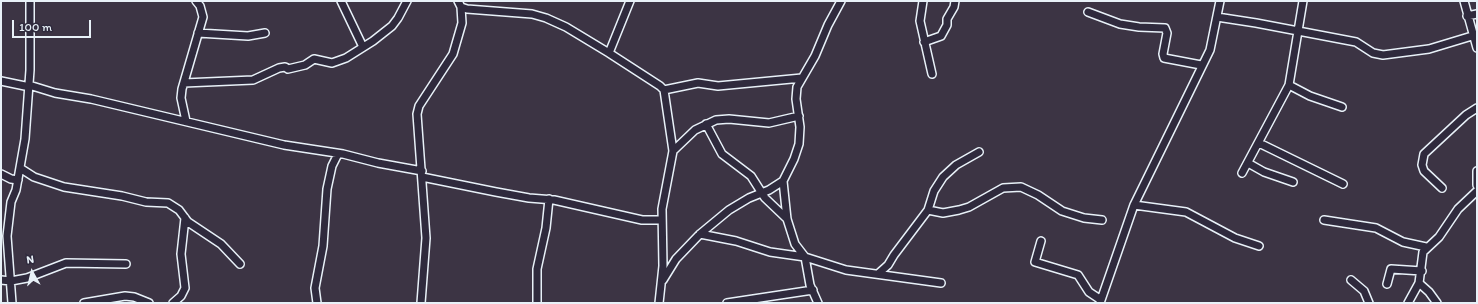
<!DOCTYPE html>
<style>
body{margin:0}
#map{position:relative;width:1478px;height:304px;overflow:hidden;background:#3c3444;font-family:Itim,sans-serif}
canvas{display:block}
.frame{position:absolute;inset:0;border:2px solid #e8f1f8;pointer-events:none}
.north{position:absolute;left:12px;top:252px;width:40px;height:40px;-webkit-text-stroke:3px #2f2a3d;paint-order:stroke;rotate:352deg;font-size:11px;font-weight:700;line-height:16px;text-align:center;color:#e8f1f8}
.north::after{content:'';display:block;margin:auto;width:14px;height:18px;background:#e8f1f8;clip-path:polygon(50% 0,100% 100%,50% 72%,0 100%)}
.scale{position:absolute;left:12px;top:20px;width:79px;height:18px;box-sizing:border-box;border:2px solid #e8f1f8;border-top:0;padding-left:5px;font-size:12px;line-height:14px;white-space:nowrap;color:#e8f1f8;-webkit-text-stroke:3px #2f2a3d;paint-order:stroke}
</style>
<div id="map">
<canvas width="1478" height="304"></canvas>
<div class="frame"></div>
<div class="north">N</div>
<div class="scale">100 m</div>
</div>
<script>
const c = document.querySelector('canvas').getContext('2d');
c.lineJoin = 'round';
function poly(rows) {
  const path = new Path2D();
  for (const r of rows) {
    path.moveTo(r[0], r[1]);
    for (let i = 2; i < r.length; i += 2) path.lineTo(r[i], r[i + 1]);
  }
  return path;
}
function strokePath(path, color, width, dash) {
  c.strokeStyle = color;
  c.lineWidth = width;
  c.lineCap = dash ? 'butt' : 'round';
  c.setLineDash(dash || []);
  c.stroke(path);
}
const minor = poly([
 [341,1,363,47],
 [458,1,461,7,467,9,532,14,546,18,566,27,609,53,660,86,664,90,673,151,662,209,663,266,659,303],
 [923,1,920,21,932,74],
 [1464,1,1477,48],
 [1088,12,1120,24,1139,27,1165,28,1167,33,1163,54,1164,58,1201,65],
 [1467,16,1477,14],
 [1217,17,1256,23,1356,42,1373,53,1383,55,1429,49,1472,36],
 [198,33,248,36,265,33],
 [924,42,941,36,947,25,947,19,954,7,955,1],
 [609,53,630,1],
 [1,81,25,86,29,85,55,93,91,99,284,145,343,154,378,163,422,171],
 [184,83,253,80,279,68,285,67,288,69,305,65,314,59,332,63,346,58,373,41,392,26,398,18,407,1],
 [1289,85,1310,96,1342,107],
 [664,90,698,83,718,86,802,78],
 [186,121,181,98,182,89,203,17,200,6,196,1],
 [706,124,722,154,751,176,765,198,787,219],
 [1259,143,1343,184],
 [673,151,695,130,716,120,729,119,769,123,799,116],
 [1248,163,1264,172,1293,182],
 [20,168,34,177,64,187,122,196,146,202,168,203,179,210,188,222,221,244,240,264],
 [1477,171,1477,185],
 [1242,173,1289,85,1303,1],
 [1,174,11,179,18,180],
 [422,177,496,192,529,198,554,200,642,220,662,220],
 [783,181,787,219,795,244,805,257,810,285,818,303],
 [1442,188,1424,171,1422,165,1424,154,1466,115,1477,108],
 [1134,205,1186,212,1235,238,1259,246],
 [928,210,943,213,959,210,969,207,1003,188,1021,187,1038,195,1062,211,1084,218,1102,220],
 [1324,220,1376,228,1403,242,1426,247],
 [700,234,736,241,770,252,805,257,846,270,941,283],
 [1041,241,1035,262,1078,275,1089,292,1101,300],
 [878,274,888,265,894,255,928,210,934,191,943,177,956,165,979,152],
 [1,280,11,281,27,278,66,263,126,264],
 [663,280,676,259,700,234,729,210,749,198,769,190,783,181,794,159,799,144,800,127,796,99,797,87,815,56,828,25,841,1],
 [1351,280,1364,291,1369,303],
 [1419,283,1429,292,1437,303],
 [1387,284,1391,269,1422,271],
 [12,303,7,236,11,202,16,190,25,139,30,70,30,1],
 [84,303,125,296,134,297,149,303],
 [173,303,181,296,185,288,181,254,185,218],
 [317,303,315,288,323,246,327,189,332,166,338,154],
 [421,303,426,238,417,114,419,106,453,54,462,23,461,7],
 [537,303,537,269,546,228,549,199],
 [727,303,813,290],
 [1100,303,1134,205,1210,50,1220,1],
 [1408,303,1419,283,1423,252,1439,237,1458,209,1477,191]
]);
strokePath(minor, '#e8f1f8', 10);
strokePath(minor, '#2f2a3d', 7);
</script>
